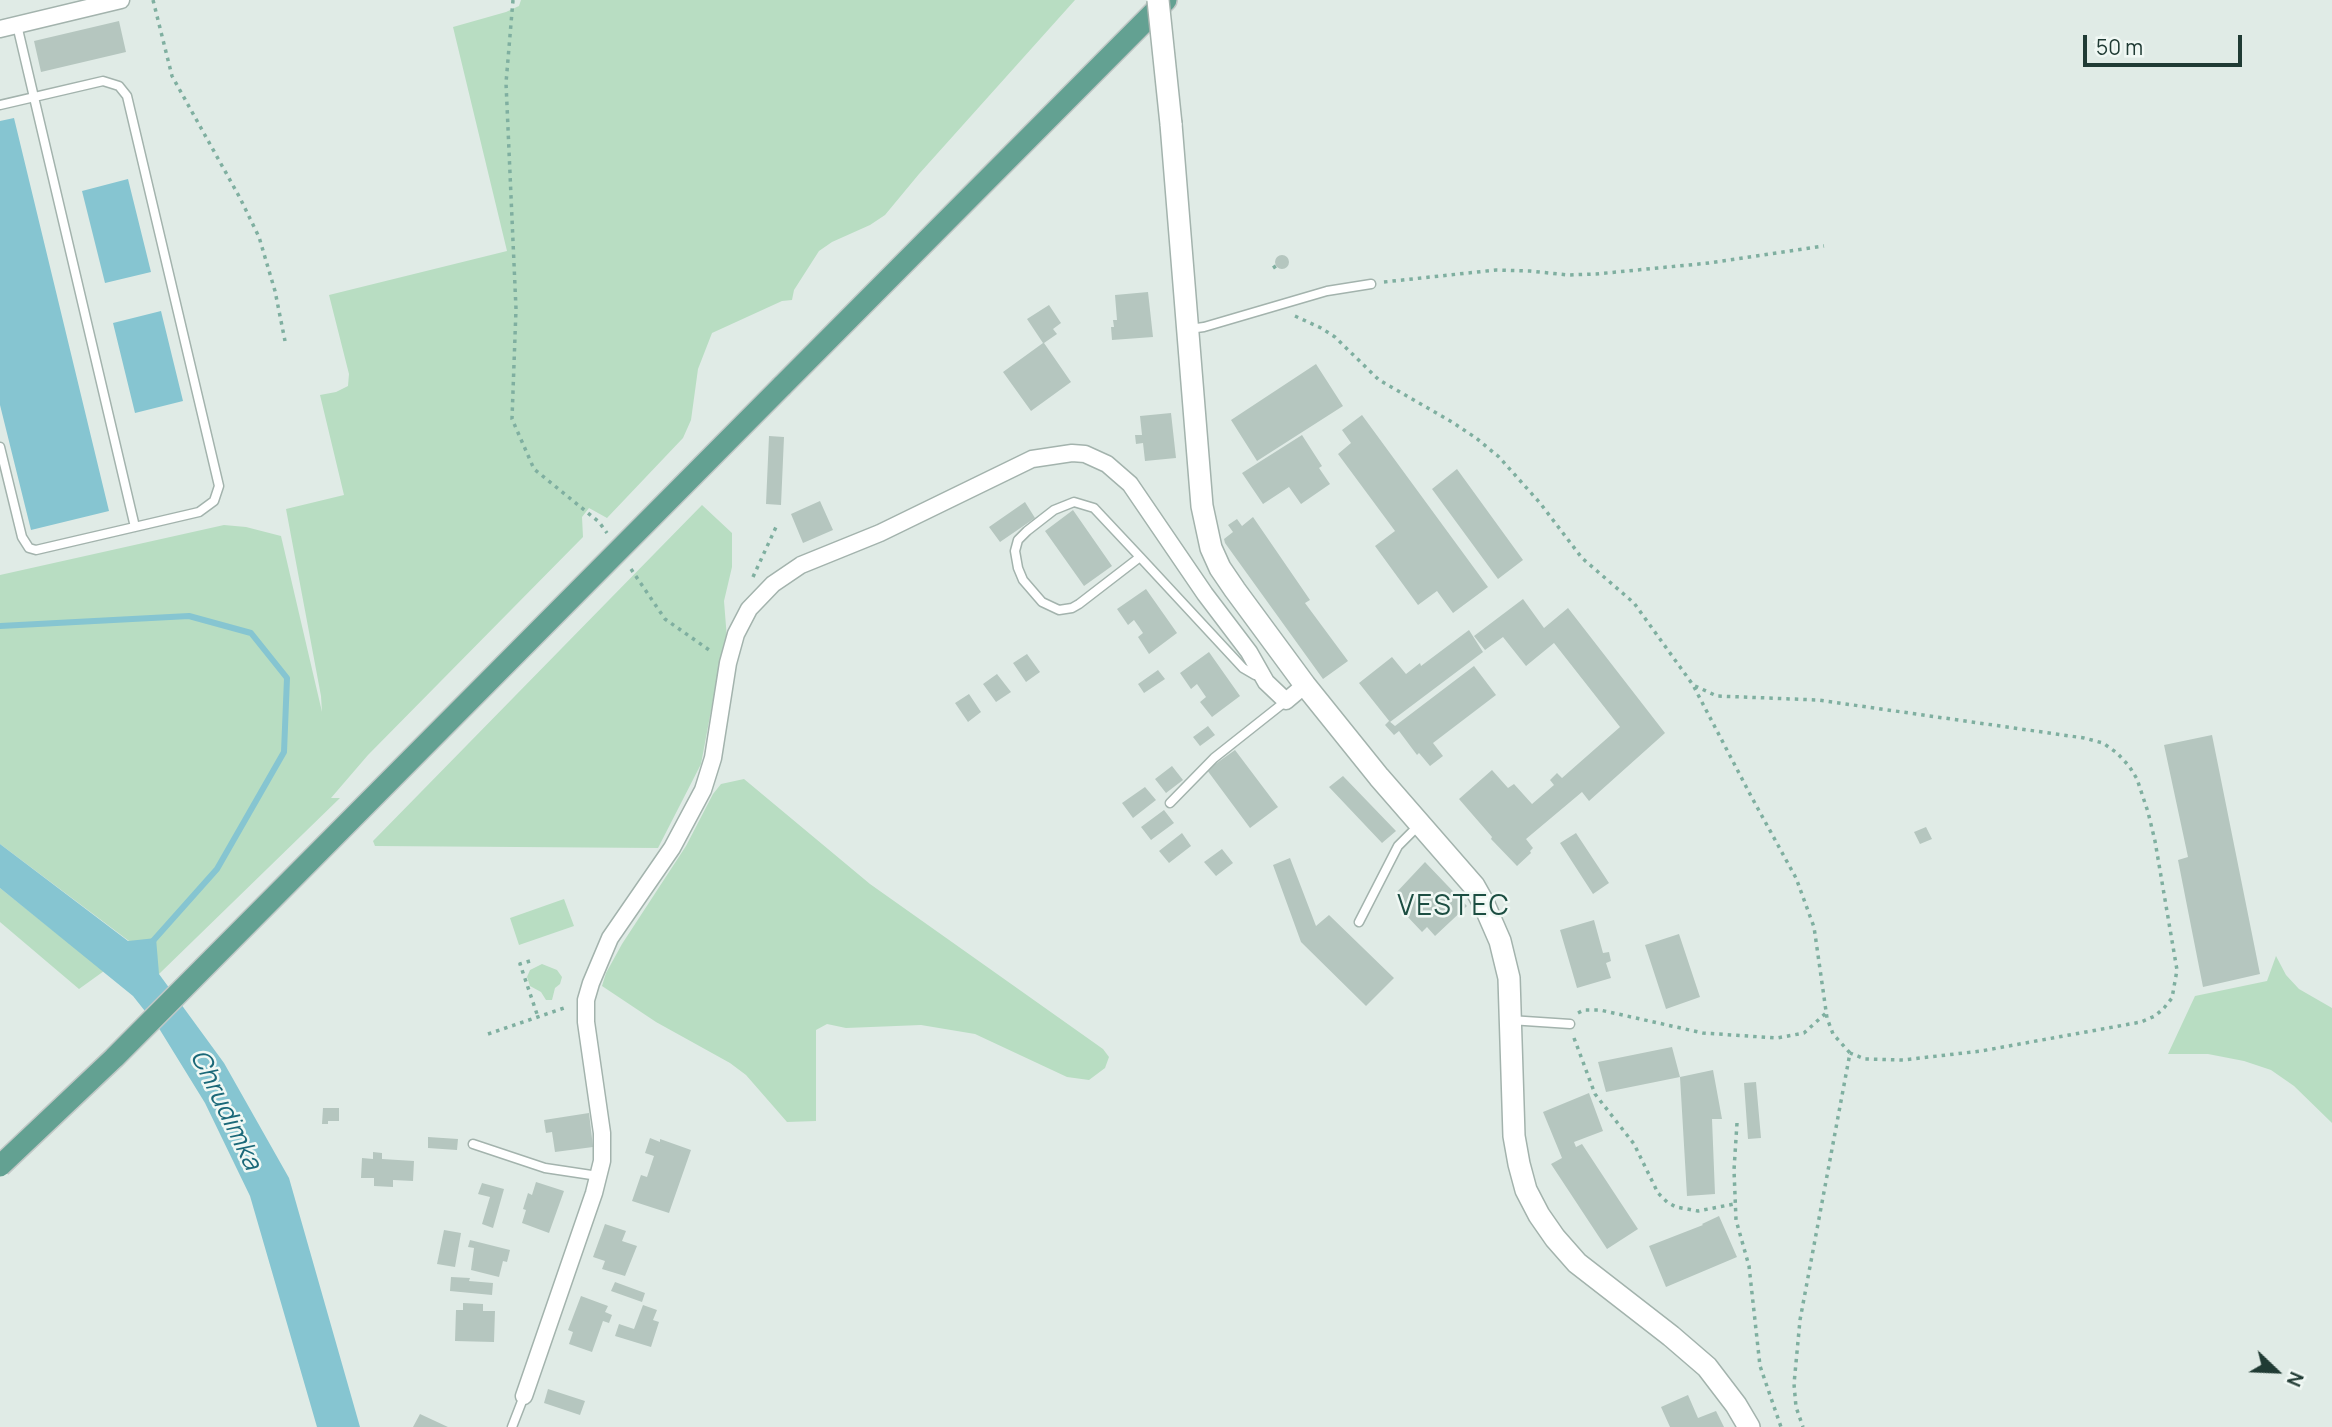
<!DOCTYPE html>
<style>
body{margin:0}
#map{position:relative;width:2332px;height:1427px;overflow:hidden;background:#e0ebe6;font-family:Manrope,sans-serif}
canvas{display:block}
.north{position:absolute;left:2241px;top:1336px;width:70px;height:70px;-webkit-text-stroke:5px #f0f8f4;paint-order:stroke;rotate:113deg;font-size:19px;font-weight:700;line-height:28px;text-align:center;color:#203b34}
.north::after{content:'';display:block;margin:auto;width:24px;height:32px;background:#203b34;clip-path:polygon(50% 0,100% 100%,50% 72%,0 100%)}
.scale{position:absolute;left:2083px;top:35px;width:159px;height:32px;box-sizing:border-box;border:4px solid #203b34;border-top:0;padding-left:9px;font-size:21px;line-height:24px;white-space:nowrap;color:#203b34;-webkit-text-stroke:5px #f0f8f4;paint-order:stroke}
</style>
<div id="map">
<canvas width="2332" height="1427"></canvas>
<div class="north">N</div>
<div class="scale">50 m</div>
</div>
<script>
const c = document.querySelector('canvas').getContext('2d');
c.lineJoin = 'round';
function fillPath(path, color) {
  c.fillStyle = color;
  c.fill(path, 'evenodd');
}
function poly(rows) {
  const path = new Path2D();
  for (const r of rows) {
    if (r.length === 3) {
      path.moveTo(r[0] + r[2], r[1]);
      path.arc(r[0], r[1], r[2], 0, 2 * Math.PI);
      continue;
    }
    path.moveTo(r[0], r[1]);
    for (let i = 2; i < r.length; i += 2) path.lineTo(r[i], r[i + 1]);
  }
  return path;
}
function strokePath(path, color, width, dash) {
  c.strokeStyle = color;
  c.lineWidth = width;
  c.lineCap = dash ? 'butt' : 'round';
  c.setLineDash(dash || []);
  c.stroke(path);
}
function write(font, color, halo, rows, align = 'center') {
  c.font = font + ' Manrope,sans-serif';
  c.lineWidth = 5;
  c.setLineDash([]);
  c.textBaseline = 'middle';
  c.strokeStyle = halo;
  c.fillStyle = color;
  for (const [text, x, y, turn = 0] of rows) {
    c.save();
    c.translate(x, y);
    c.rotate((+turn || 0) * Math.PI / 180);
    c.textAlign = isNaN(turn) ? turn : align;
    if (halo) c.strokeText(text, 0, 0);
    c.fillText(text, 0, 0);
    c.restore();
  }
}
const green = poly([
 [521,0,1075,0,919,174,885,215,870,225,832,242,819,251,794,290,792,300,782,301,712,333,698,369,691,420,683,438,607,518,589,508,582,517,583,537,368,755,331,798,340,798,159,974,129,941,0,844,0,575,224,525,246,527,281,536,322,712,321,696,286,509,344,495,320,395,336,392,348,386,349,374,329,295,507,251,453,27,506,12,519,6],
 [702,505,732,533,732,567,724,601,727,639,722,652,701,764,658,848,375,846,373,841],
 [744,779,870,884,1103,1049,1109,1057,1105,1068,1089,1080,1067,1077,975,1034,921,1025,846,1028,827,1024,816,1030,816,1121,787,1122,746,1075,730,1063,656,1022,602,986,606,973,622,944,686,846,713,794,721,784],
 [0,888,104,971,79,989,0,922],
 [564,899,574,926,519,945,510,918],
 [2276,956,2286,975,2299,989,2332,1008,2332,1123,2294,1086,2271,1070,2244,1061,2208,1054,2168,1054,2195,996,2267,981],
 [542,964,557,970,562,977,560,984,555,988,552,1000,546,1000,541,992,530,986,527,977,530,970]
]);
const water = poly([
 [14,118,109,511,31,530,0,405,0,121],
 [128,179,151,272,105,283,82,191],
 [161,311,183,401,135,413,113,323],
 [0,844,128,941,156,938,159,974,224,1063,289,1178,360,1427,317,1427,250,1196,205,1103,160,1030,133,996,0,888]
]);
const stream = poly([
 [0,626,189,616,251,633,287,678,284,752,217,869,152,942]
]);
const building = poly([
 [119,21,126,52,41,72,34,41],
 [1282,262,7],
 [1148,292,1153,337,1112,340,1111,327,1114,327,1113,320,1117,320,1115,295],
 [1049,305,1061,323,1053,329,1057,334,1044,343,1071,382,1031,411,1003,372,1043,343,1027,319],
 [1316,364,1343,406,1257,461,1231,420],
 [1171,413,1176,458,1145,461,1143,443,1136,444,1135,435,1142,435,1140,416],
 [1362,415,1488,587,1453,613,1437,591,1418,605,1375,546,1395,531,1338,454,1351,443,1342,430],
 [1302,435,1322,466,1319,468,1330,484,1301,504,1289,487,1263,504,1242,473],
 [769,436,784,437,781,505,766,504],
 [1457,469,1523,560,1498,579,1432,489],
 [820,501,833,530,803,543,791,514],
 [1025,502,1035,518,1000,542,989,527],
 [1073,510,1112,566,1084,586,1045,531],
 [1253,517,1310,600,1305,603,1348,661,1323,679,1225,543,1224,539,1233,532,1228,525,1237,519,1242,526],
 [1146,589,1177,633,1149,654,1138,637,1143,633,1139,627,1134,620,1128,625,1117,609],
 [1523,599,1544,628,1568,608,1665,733,1589,801,1582,792,1526,839,1533,848,1530,851,1531,853,1517,866,1491,839,1492,837,1459,799,1492,770,1508,788,1514,784,1532,804,1554,785,1550,780,1557,773,1562,778,1620,727,1554,643,1526,666,1503,637,1485,650,1474,636],
 [1469,630,1483,652,1390,722,1359,683,1392,657,1406,674,1420,663,1421,666],
 [1209,652,1240,696,1212,717,1200,702,1206,697,1197,684,1191,689,1180,673],
 [1027,654,1040,672,1026,682,1013,663],
 [1474,666,1496,695,1433,743,1443,756,1430,766,1419,753,1417,755,1399,731,1394,735,1385,725,1389,721,1395,726],
 [1158,670,1165,679,1144,693,1138,684],
 [997,674,1011,692,996,702,983,684],
 [969,694,981,712,968,722,955,703],
 [1208,726,1215,735,1200,746,1193,737],
 [2212,735,2260,974,2203,987,2178,860,2188,857,2164,745],
 [1235,750,1278,807,1250,828,1207,770],
 [1172,766,1183,780,1166,793,1155,779],
 [1343,776,1396,831,1382,843,1329,787],
 [1145,787,1156,800,1133,818,1122,803],
 [1164,810,1174,823,1151,840,1141,827],
 [1926,827,1932,839,1920,844,1914,832],
 [1182,833,1191,846,1169,863,1159,851],
 [1576,833,1609,883,1593,894,1560,843],
 [1222,849,1233,863,1216,876,1204,862],
 [1290,858,1316,926,1329,915,1394,978,1366,1006,1301,942,1273,865],
 [1425,862,1467,906,1435,936,1427,927,1422,932,1405,914,1410,909,1395,894],
 [1594,920,1603,953,1609,952,1611,961,1606,963,1611,978,1577,988,1560,930],
 [1679,934,1700,997,1666,1009,1645,945],
 [1672,1047,1680,1077,1606,1092,1598,1062],
 [1713,1070,1722,1119,1712,1119,1715,1194,1687,1196,1680,1077],
 [1756,1082,1761,1138,1748,1139,1744,1083],
 [1589,1093,1603,1131,1574,1142,1576,1147,1582,1144,1638,1229,1607,1249,1551,1164,1562,1158,1543,1112],
 [323,1108,339,1108,339,1121,328,1121,328,1124,322,1124],
 [589,1113,593,1147,555,1152,552,1132,546,1133,544,1120],
 [428,1137,458,1139,457,1150,428,1148],
 [650,1138,660,1142,660,1139,691,1150,669,1213,632,1201,641,1175,647,1177,654,1156,645,1153],
 [373,1152,382,1153,382,1159,414,1161,413,1181,393,1180,393,1187,374,1186,374,1178,361,1178,362,1158,373,1159],
 [536,1182,564,1191,549,1233,522,1223,526,1210,523,1209,528,1193,532,1195],
 [482,1183,504,1189,493,1228,482,1224,490,1197,478,1194],
 [1719,1216,1737,1257,1666,1287,1649,1246,1703,1225,1702,1224],
 [605,1224,626,1231,622,1241,637,1246,625,1276,602,1269,605,1261,593,1257],
 [444,1230,461,1233,455,1267,437,1264],
 [470,1240,510,1250,507,1262,503,1261,499,1277,471,1270,474,1248,468,1247],
 [451,1277,470,1278,469,1281,493,1283,492,1295,450,1291],
 [615,1282,645,1293,642,1302,611,1291],
 [581,1296,608,1306,605,1312,612,1315,609,1323,603,1321,592,1352,569,1344,573,1332,568,1330],
 [463,1303,483,1304,483,1311,495,1311,494,1342,455,1341,456,1310,463,1310],
 [643,1305,657,1310,653,1320,659,1322,651,1347,615,1336,619,1324,634,1329],
 [548,1389,585,1401,580,1415,544,1403],
 [1688,1395,1698,1418,1716,1411,1724,1427,1670,1427,1661,1407],
 [420,1414,448,1427,413,1427]
]);
const path = poly([
 [153,0,172,76,240,198,259,237,275,291,285,341],
 [513,0,506,83,516,309,512,419,534,469,599,522,607,533],
 [1273,268,1276,266],
 [1384,282,1496,270,1530,271,1568,275,1596,274,1709,263,1824,246],
 [1295,316,1321,328,1335,337,1379,380,1452,422,1476,438,1499,457,1540,503,1582,558,1634,603,1693,685,1751,796,1796,878,1814,927,1827,1018,1833,1034,1850,1053,1800,1320,1794,1384,1796,1407,1803,1427],
 [631,569,665,619,712,652],
 [753,577,776,527],
 [1695,686,1717,696,1818,700,2084,738,2103,743,2117,753,2129,766,2137,779,2148,812,2155,841,2177,970,2172,998,2164,1008,2155,1016,2141,1022,1981,1051,1903,1060,1865,1059,1850,1053],
 [530,961,520,964,538,1017],
 [1578,1013,1584,1010,1600,1010,1703,1033,1777,1038,1804,1033,1826,1013],
 [488,1034,567,1007],
 [1574,1038,1595,1094,1634,1144,1658,1193,1667,1202,1676,1207,1698,1211,1734,1204],
 [1737,1123,1734,1170,1736,1220,1749,1266,1760,1366,1781,1427]
]);
const service = poly([
 [17,25,135,527],
 [0,105,103,81,119,86,127,96,219,486,214,501,199,512,36,550,29,548,22,537,0,447],
 [1189,329,1204,327,1327,291,1371,284],
 [1140,557,1094,508,1074,502,1054,510,1027,531,1018,540,1015,551,1018,568,1023,580,1042,602,1059,610,1072,608,1079,604,1140,557,1243,668,1255,675,1262,676],
 [1170,803,1214,758,1286,701],
 [1359,922,1398,846,1419,825],
 [1510,1020,1570,1024],
 [473,1144,545,1168,598,1176],
 [512,1427,524,1396]
]);
const minor = poly([
 [0,29,121,0],
 [524,1396,594,1193,602,1161,602,1133,586,1022,586,1000,591,983,610,938,672,848,703,790,713,758,728,663,736,634,749,609,773,584,801,565,880,533,1032,459,1072,453,1085,454,1107,464,1130,484,1205,594,1249,652,1266,682,1286,701,1305,685]
]);
const tertiary = poly([
 [1171,124,1202,506,1211,548,1220,568,1235,590,1305,685,1379,777,1474,886,1483,902,1500,941,1509,978,1514,1136,1519,1164,1526,1190,1539,1215,1555,1238,1577,1263,1671,1336,1707,1367,1736,1405,1749,1427]
]);
const primary = poly([
 [782,386,1166,0]
]);
const tertiaryBridge = poly([
 [1158,0,1171,124]
]);
const primaryBridge = poly([
 [0,1166,114,1058,782,386]
]);
const waterNames = [
 ["Chrudimka",225,1110,64]
];
const quarterNames = [
 ["VESTEC",1454,907]
];
fillPath(green, '#b8ddc2');
fillPath(water, '#86c5d1');
strokePath(stream, '#86c5d1', 6);
fillPath(building, '#b5c6bf');
strokePath(service, '#a3b3ad', 11);
strokePath(minor, '#a3b3ad', 19);
strokePath(tertiary, '#a3b3ad', 24);
strokePath(primary, '#c1c8c6', 24);
strokePath(path, '#7fafa0', 3.5, [3.5, 5]);
strokePath(service, '#fff', 8);
strokePath(minor, '#fff', 16);
strokePath(tertiary, '#fff', 21);
strokePath(primary, '#63a192', 21);
strokePath(tertiaryBridge, '#a3b3ad', 24, []);
strokePath(primaryBridge, '#c1c8c6', 24, []);
strokePath(tertiaryBridge, '#fff', 21);
strokePath(primaryBridge, '#63a192', 21);
write('italic 26px', '#1a6878', '#f0f8f4', waterNames);
c.letterSpacing = '2px';
write('28px', '#1c4e42', '#f0f8f4', quarterNames);
c.letterSpacing = '0px';
</script>
